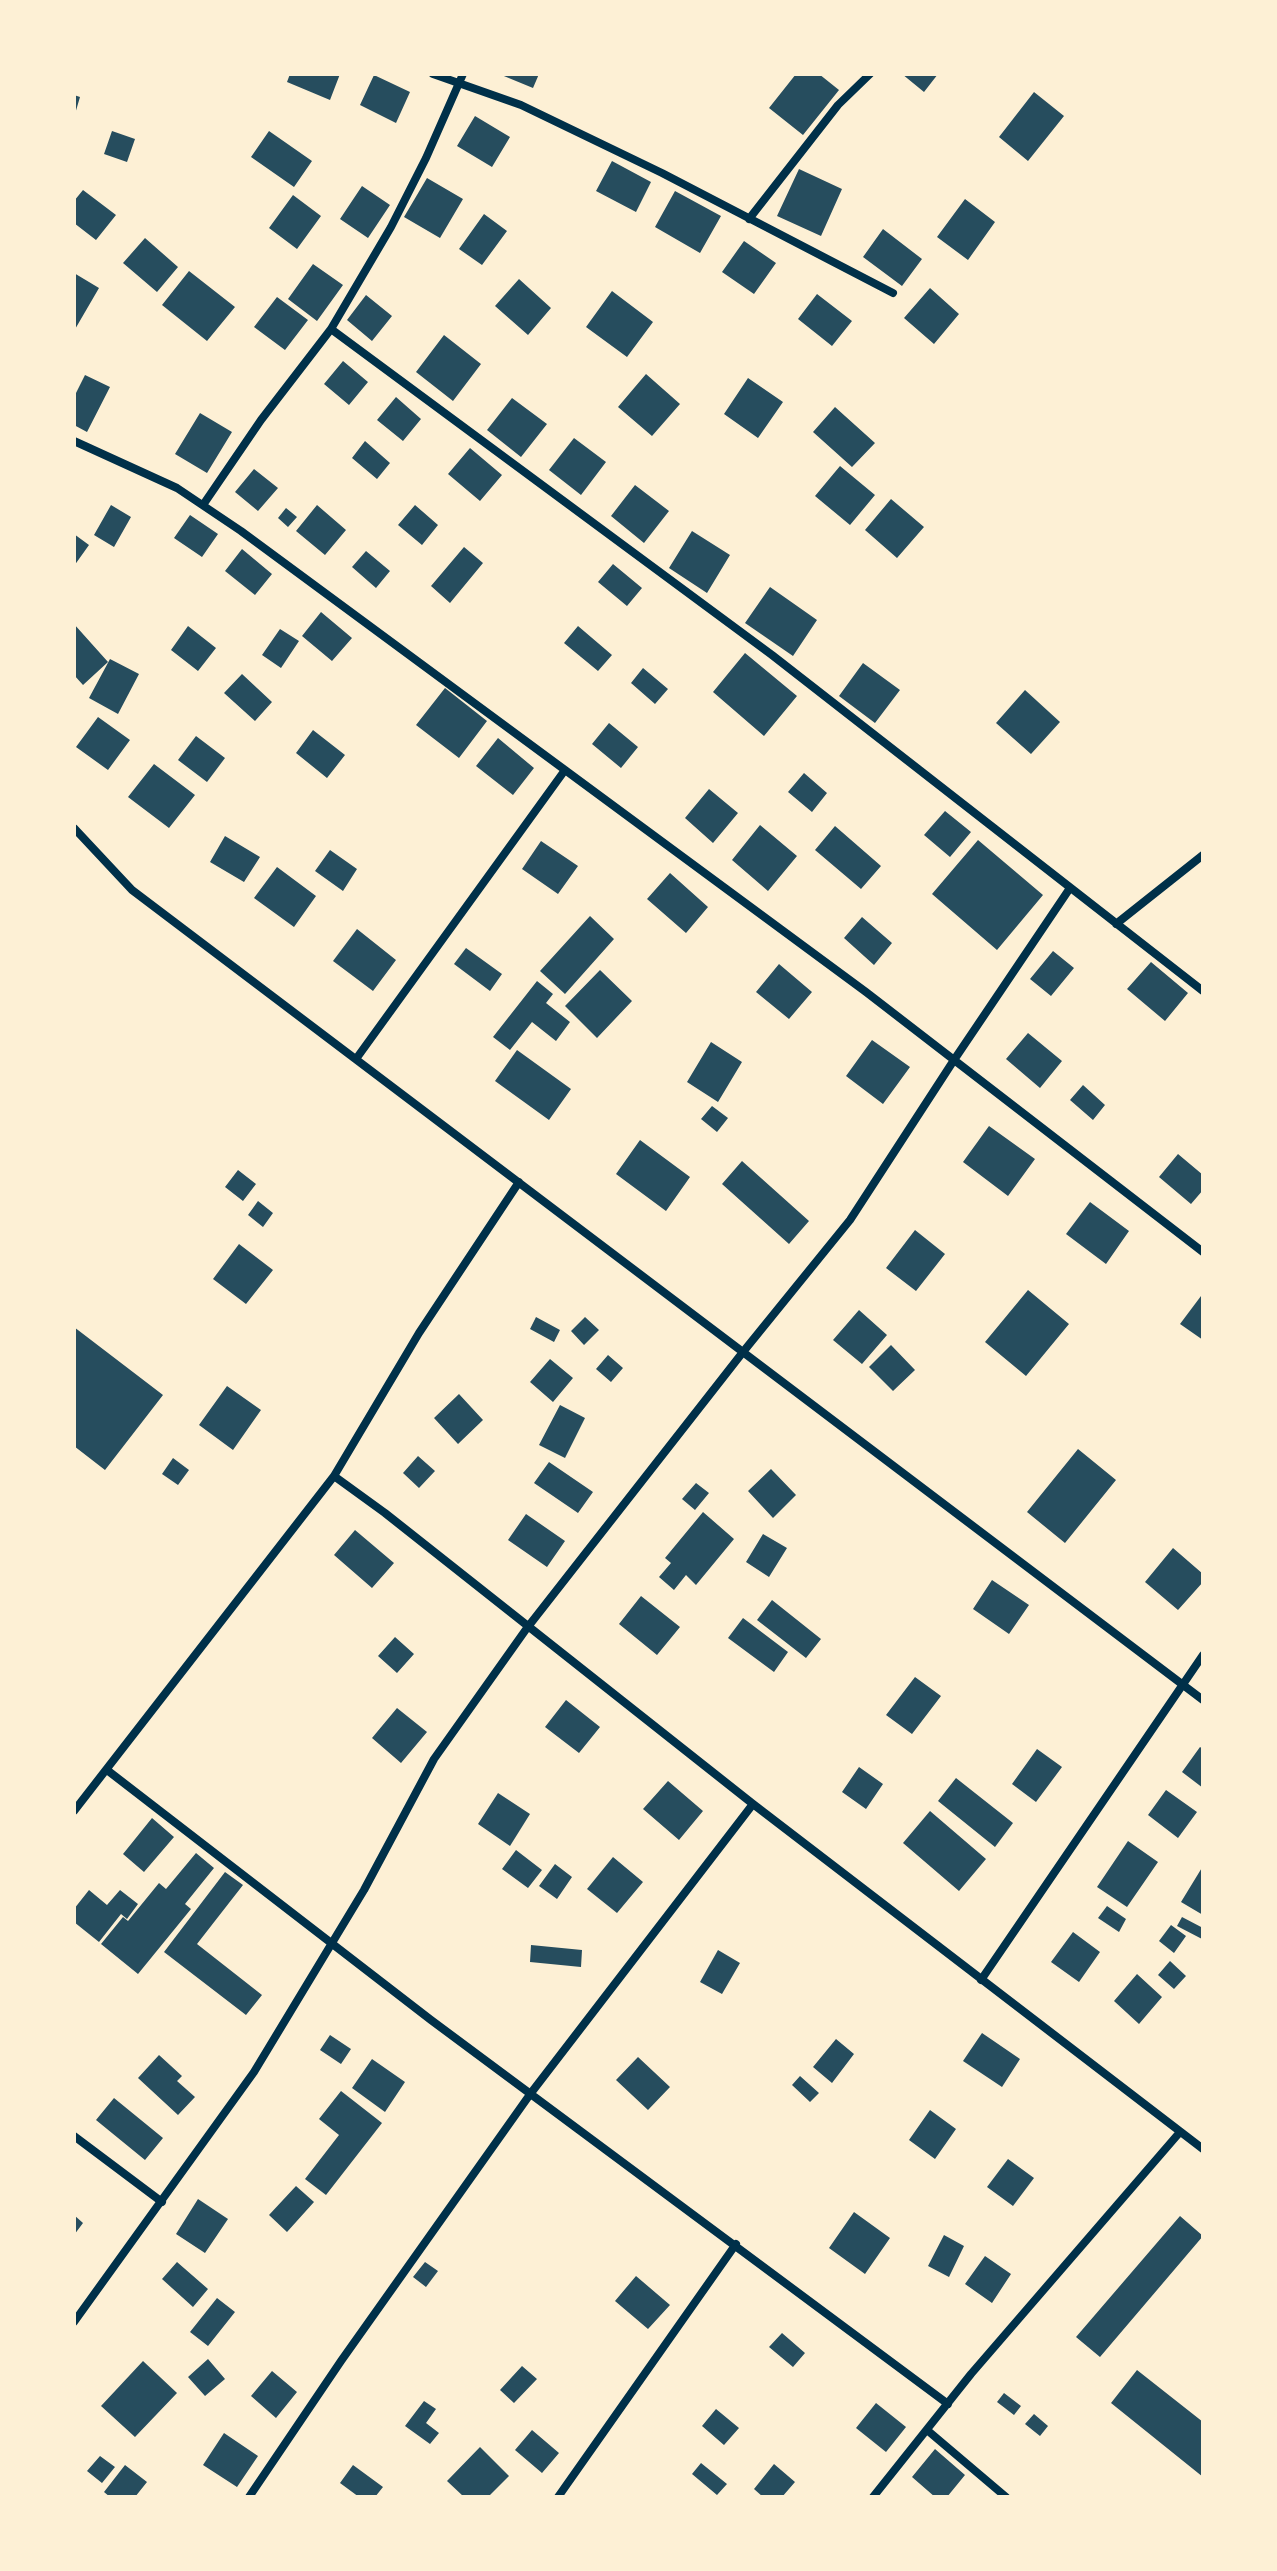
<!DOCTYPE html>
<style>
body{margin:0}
#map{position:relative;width:1277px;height:2571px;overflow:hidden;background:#fdf0d5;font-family:"DejaVu Sans",sans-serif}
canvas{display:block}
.frame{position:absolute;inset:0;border:76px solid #fdf0d5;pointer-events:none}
</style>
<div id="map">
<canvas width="1277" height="2571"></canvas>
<div class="frame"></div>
</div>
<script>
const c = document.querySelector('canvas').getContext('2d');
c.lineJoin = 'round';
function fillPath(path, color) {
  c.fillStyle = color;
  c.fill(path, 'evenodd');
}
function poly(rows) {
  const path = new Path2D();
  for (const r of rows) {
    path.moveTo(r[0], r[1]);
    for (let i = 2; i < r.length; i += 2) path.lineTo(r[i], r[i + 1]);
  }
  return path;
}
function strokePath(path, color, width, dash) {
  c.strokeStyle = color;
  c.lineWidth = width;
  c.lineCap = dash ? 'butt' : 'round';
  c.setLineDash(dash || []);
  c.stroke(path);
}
const building = poly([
 [290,74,340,74,330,100,287,82],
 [499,74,539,74,533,88],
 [796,74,819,74,839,90,803,135,769,108],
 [902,74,938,74,924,92],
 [374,75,410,92,396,123,360,105],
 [1034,92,1064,116,1028,161,999,137],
 [74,95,80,97,75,114,74,114],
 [475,116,510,137,492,167,457,146],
 [112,131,135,139,127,162,104,154],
 [269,131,312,161,294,187,251,157],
 [612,161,651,182,636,212,596,191],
 [799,169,842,189,821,236,777,216],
 [427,178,463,199,440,238,404,217],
 [362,186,390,205,368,238,340,219],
 [83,190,116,215,96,240,74,223,74,201],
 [675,191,721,216,700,253,655,227],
 [293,195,321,216,297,249,269,228],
 [965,199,995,222,968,260,937,237],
 [484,214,507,231,482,265,459,249],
 [883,229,922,259,902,286,863,257],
 [145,238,178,267,157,292,123,263],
 [744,241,776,263,754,294,722,272],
 [313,264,343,285,317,321,288,299],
 [189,271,235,307,207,341,162,305],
 [74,273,99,288,74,331],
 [519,279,551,308,528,335,495,306],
 [930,288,959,314,934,344,904,318],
 [612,291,653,322,627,357,586,327],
 [817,294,852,321,832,346,798,319],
 [366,295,392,316,372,341,347,320],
 [277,297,308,320,285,350,254,327],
 [444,335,481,364,453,401,416,372],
 [343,361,368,382,349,405,324,384],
 [646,374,680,404,652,436,618,407],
 [85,375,110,387,87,432,74,425,74,397],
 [748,378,783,402,758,438,724,414],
 [396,397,421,419,403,441,377,420],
 [512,398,547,424,521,457,487,430],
 [835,407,875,443,852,467,813,432],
 [200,413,232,432,207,473,175,454],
 [574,438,606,462,581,495,549,470],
 [365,441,390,463,377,479,352,458],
 [470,448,502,475,480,501,448,474],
 [840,466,875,495,850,525,815,496],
 [254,469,278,488,258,511,235,492],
 [635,485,669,511,644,543,611,516],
 [891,499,924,527,897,558,865,530],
 [111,505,131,517,114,547,94,535],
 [317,505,346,530,325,555,296,531],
 [415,505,438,525,422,545,398,525],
 [286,508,297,517,288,527,278,518],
 [190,515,218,534,202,557,174,538],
 [692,531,730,555,707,593,669,568],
 [74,534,89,545,74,566],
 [464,547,483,563,450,603,431,586],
 [242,549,272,574,255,595,225,571],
 [366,551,390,571,376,588,352,567],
 [613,564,642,588,627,606,598,582],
 [770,587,817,620,793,656,745,623],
 [321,612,352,638,332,661,302,636],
 [74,624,108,662,83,685,74,675],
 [188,626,216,648,198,671,171,650],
 [578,626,612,655,598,671,564,643],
 [280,629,299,641,281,668,262,655],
 [745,653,797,696,764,736,713,692],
 [110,659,139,674,118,714,89,698],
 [863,663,900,690,875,723,839,696],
 [643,668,668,689,655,704,631,683],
 [242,674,272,702,255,721,224,693],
 [445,688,487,721,459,758,416,725],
 [1025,690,1060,722,1031,754,996,723],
 [98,717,130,740,108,770,76,747],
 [609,723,638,747,621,768,592,744],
 [313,730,345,755,327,778,296,753],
 [196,736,225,758,207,782,178,760],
 [498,738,534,768,513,795,476,766],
 [154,764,195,795,169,828,128,797],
 [804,773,827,793,812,812,788,792],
 [709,789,738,813,713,843,685,818],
 [945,811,971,832,950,857,924,835],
 [760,825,797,856,768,891,732,860],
 [835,826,881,866,861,889,815,850],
 [225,836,260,857,244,882,210,862],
 [978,840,1043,895,997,950,932,894],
 [541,841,578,866,558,894,522,869],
 [330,850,357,869,343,891,315,871],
 [277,867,316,896,294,927,254,898],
 [670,873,708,907,686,933,647,899],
 [590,916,614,939,565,994,540,971],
 [862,917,892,943,874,965,844,938],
 [357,929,396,960,373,991,333,961],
 [466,948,502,974,490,991,454,964],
 [1053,951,1074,968,1051,996,1030,979],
 [1151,962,1188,993,1165,1021,1127,989],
 [779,964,812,992,789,1019,756,992],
 [600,970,632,1001,597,1038,565,1006],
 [537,981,553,994,546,1003,570,1022,556,1041,532,1022,510,1050,493,1037],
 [1028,1033,1062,1061,1040,1088,1006,1059],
 [872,1040,910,1067,883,1104,846,1076],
 [711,1042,742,1062,718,1102,687,1082],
 [517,1050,571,1089,549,1120,495,1081],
 [1083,1085,1105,1105,1093,1120,1070,1100],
 [712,1106,728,1118,717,1132,701,1119],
 [989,1126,1035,1159,1008,1196,963,1162],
 [640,1140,690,1177,666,1211,616,1174],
 [1178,1154,1203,1175,1203,1190,1191,1204,1159,1177],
 [742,1161,809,1221,789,1244,722,1184],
 [238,1170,256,1184,243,1201,225,1187],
 [258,1201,273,1213,263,1227,248,1215],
 [1090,1202,1129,1231,1106,1264,1066,1234],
 [915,1230,945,1254,916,1291,886,1268],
 [239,1244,273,1270,246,1304,213,1279],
 [1028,1290,1069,1324,1026,1376,985,1342],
 [1201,1296,1203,1297,1203,1340,1180,1324],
 [859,1310,887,1335,862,1364,833,1340],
 [536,1317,560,1330,554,1342,530,1329],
 [585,1317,599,1330,584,1345,571,1331],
 [74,1327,163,1395,105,1470,74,1446],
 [891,1345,915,1370,893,1391,869,1367],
 [608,1355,623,1368,611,1382,596,1369],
 [550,1359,573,1378,553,1402,530,1382],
 [227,1386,261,1410,233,1450,199,1425],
 [459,1394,483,1420,458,1444,434,1418],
 [560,1405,585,1418,565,1458,539,1445],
 [1078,1449,1116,1480,1065,1543,1027,1512],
 [418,1456,435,1471,419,1488,403,1473],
 [173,1458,189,1470,178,1485,162,1474],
 [549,1462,593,1492,578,1513,534,1483],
 [771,1469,796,1495,773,1518,748,1491],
 [696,1483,709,1493,695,1510,682,1499],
 [703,1512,734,1539,696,1585,686,1575,674,1590,659,1577,671,1563,665,1558],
 [526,1514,565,1541,547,1567,508,1540],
 [355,1530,394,1563,372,1588,334,1555],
 [763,1534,787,1548,769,1577,746,1562],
 [1173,1548,1203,1574,1203,1582,1178,1610,1145,1582],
 [992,1580,1029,1605,1009,1634,973,1609],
 [641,1596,680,1627,657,1655,619,1624],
 [772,1600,821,1639,806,1658,757,1620],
 [743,1618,788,1652,774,1672,728,1638],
 [395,1637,414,1654,397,1673,378,1656],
 [915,1677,941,1696,912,1734,886,1715],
 [566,1700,600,1727,579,1753,545,1727],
 [397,1708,427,1732,401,1763,372,1738],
 [1200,1747,1203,1749,1203,1788,1182,1772],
 [1037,1749,1062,1767,1036,1802,1012,1784],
 [859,1767,883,1784,866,1809,842,1792],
 [956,1778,1013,1823,995,1847,938,1801],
 [668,1781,703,1811,679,1840,643,1809],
 [1166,1790,1197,1812,1178,1838,1148,1815],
 [498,1793,530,1814,510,1846,478,1824],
 [930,1811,986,1859,959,1891,903,1843],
 [152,1818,174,1837,144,1872,123,1854],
 [1128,1841,1158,1862,1127,1907,1097,1887],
 [516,1850,542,1870,528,1888,502,1869],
 [196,1853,214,1868,185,1904,191,1909,138,1974,101,1944,123,1917,128,1921,159,1883,166,1889],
 [613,1857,643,1882,617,1913,587,1889],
 [555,1864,572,1877,557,1899,539,1886],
 [1203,1866,1203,1915,1181,1902],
 [225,1872,243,1885,197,1944,262,1995,246,2015,164,1952],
 [89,1890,107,1905,120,1890,138,1904,127,1919,121,1914,99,1942,74,1922,74,1909],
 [1107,1906,1126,1919,1119,1932,1098,1918],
 [1182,1917,1203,1928,1202,1939,1177,1926],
 [1171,1925,1186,1936,1174,1953,1159,1941],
 [1073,1932,1100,1952,1079,1982,1051,1962],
 [531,1945,582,1950,581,1967,530,1962],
 [718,1950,740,1963,722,1994,700,1982],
 [1170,1961,1186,1976,1174,1989,1158,1975],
 [1137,1974,1162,1997,1139,2024,1114,2001],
 [982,2033,1020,2059,1002,2087,963,2061],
 [330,2035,351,2049,341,2064,320,2050],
 [836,2039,854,2054,832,2083,813,2067],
 [159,2055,182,2076,177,2081,195,2097,178,2115,138,2078],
 [638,2057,670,2087,648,2110,616,2080],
 [372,2059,405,2082,385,2112,352,2088],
 [800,2076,819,2093,810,2102,792,2085],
 [341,2091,382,2123,326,2195,305,2179,339,2135,319,2119],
 [114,2098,163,2138,145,2160,96,2120],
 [930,2110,956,2129,935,2159,909,2140],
 [1008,2159,1034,2178,1013,2206,987,2187],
 [296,2186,314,2202,287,2232,269,2215],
 [198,2199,228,2219,205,2253,176,2234],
 [854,2212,890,2238,865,2274,829,2248],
 [74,2215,83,2223,74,2235],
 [1180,2216,1203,2236,1100,2357,1076,2337],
 [944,2235,964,2246,949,2277,928,2266],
 [985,2256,1011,2274,992,2303,965,2284],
 [177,2262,208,2289,193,2307,162,2279],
 [425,2262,438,2271,426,2287,413,2277],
 [636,2276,670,2305,648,2329,615,2301],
 [217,2298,235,2312,208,2346,190,2332],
 [782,2333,805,2353,793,2367,769,2347],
 [208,2359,225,2379,205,2396,188,2377],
 [143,2361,177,2393,135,2437,101,2406],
 [522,2366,537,2379,514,2403,500,2390],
 [1137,2370,1203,2422,1203,2477,1111,2403],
 [272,2371,297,2392,276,2418,251,2396],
 [1004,2393,1021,2406,1014,2415,997,2402],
 [424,2401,436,2409,426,2423,439,2433,430,2444,405,2426],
 [876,2403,906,2427,886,2452,856,2428],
 [716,2409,739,2428,724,2445,702,2426],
 [1034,2414,1048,2426,1040,2436,1025,2424],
 [532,2430,559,2453,542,2473,515,2450],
 [224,2433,258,2456,237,2487,203,2465],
 [480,2447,509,2476,488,2497,464,2497,447,2481],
 [935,2449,965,2475,947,2497,935,2497,912,2477],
 [100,2456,115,2467,102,2483,87,2471],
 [701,2463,727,2484,717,2495,692,2474],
 [774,2464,795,2482,782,2497,763,2497,754,2489],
 [125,2465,147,2482,135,2497,110,2497,104,2492],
 [353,2465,383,2487,375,2497,359,2497,340,2483]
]);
const minor = poly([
 [433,74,521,105,662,173,893,293],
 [749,219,838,105,870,74],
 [331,329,772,655,1203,991],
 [74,441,177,488,241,531,866,992,1203,1252],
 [203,505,261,420,331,329,391,227,426,158,463,74],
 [74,828,132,890,1203,1700],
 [1116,924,1203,855],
 [356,1059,565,770],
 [334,1476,419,1333,519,1182],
 [107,1770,431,2020,948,2404],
 [74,1811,334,1476,385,1513,753,1804,1203,2149],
 [981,1980,1203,1655],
 [74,2136,162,2202],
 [74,2322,254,2072,364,1890,434,1759,527,1628,743,1352,850,1220,954,1060,1070,888],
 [927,2430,1006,2497],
 [249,2497,341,2361,531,2093,753,1804],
 [558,2497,736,2244],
 [873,2497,971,2374,1180,2132]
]);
fillPath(building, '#264d5e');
strokePath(minor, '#003049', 8);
</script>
